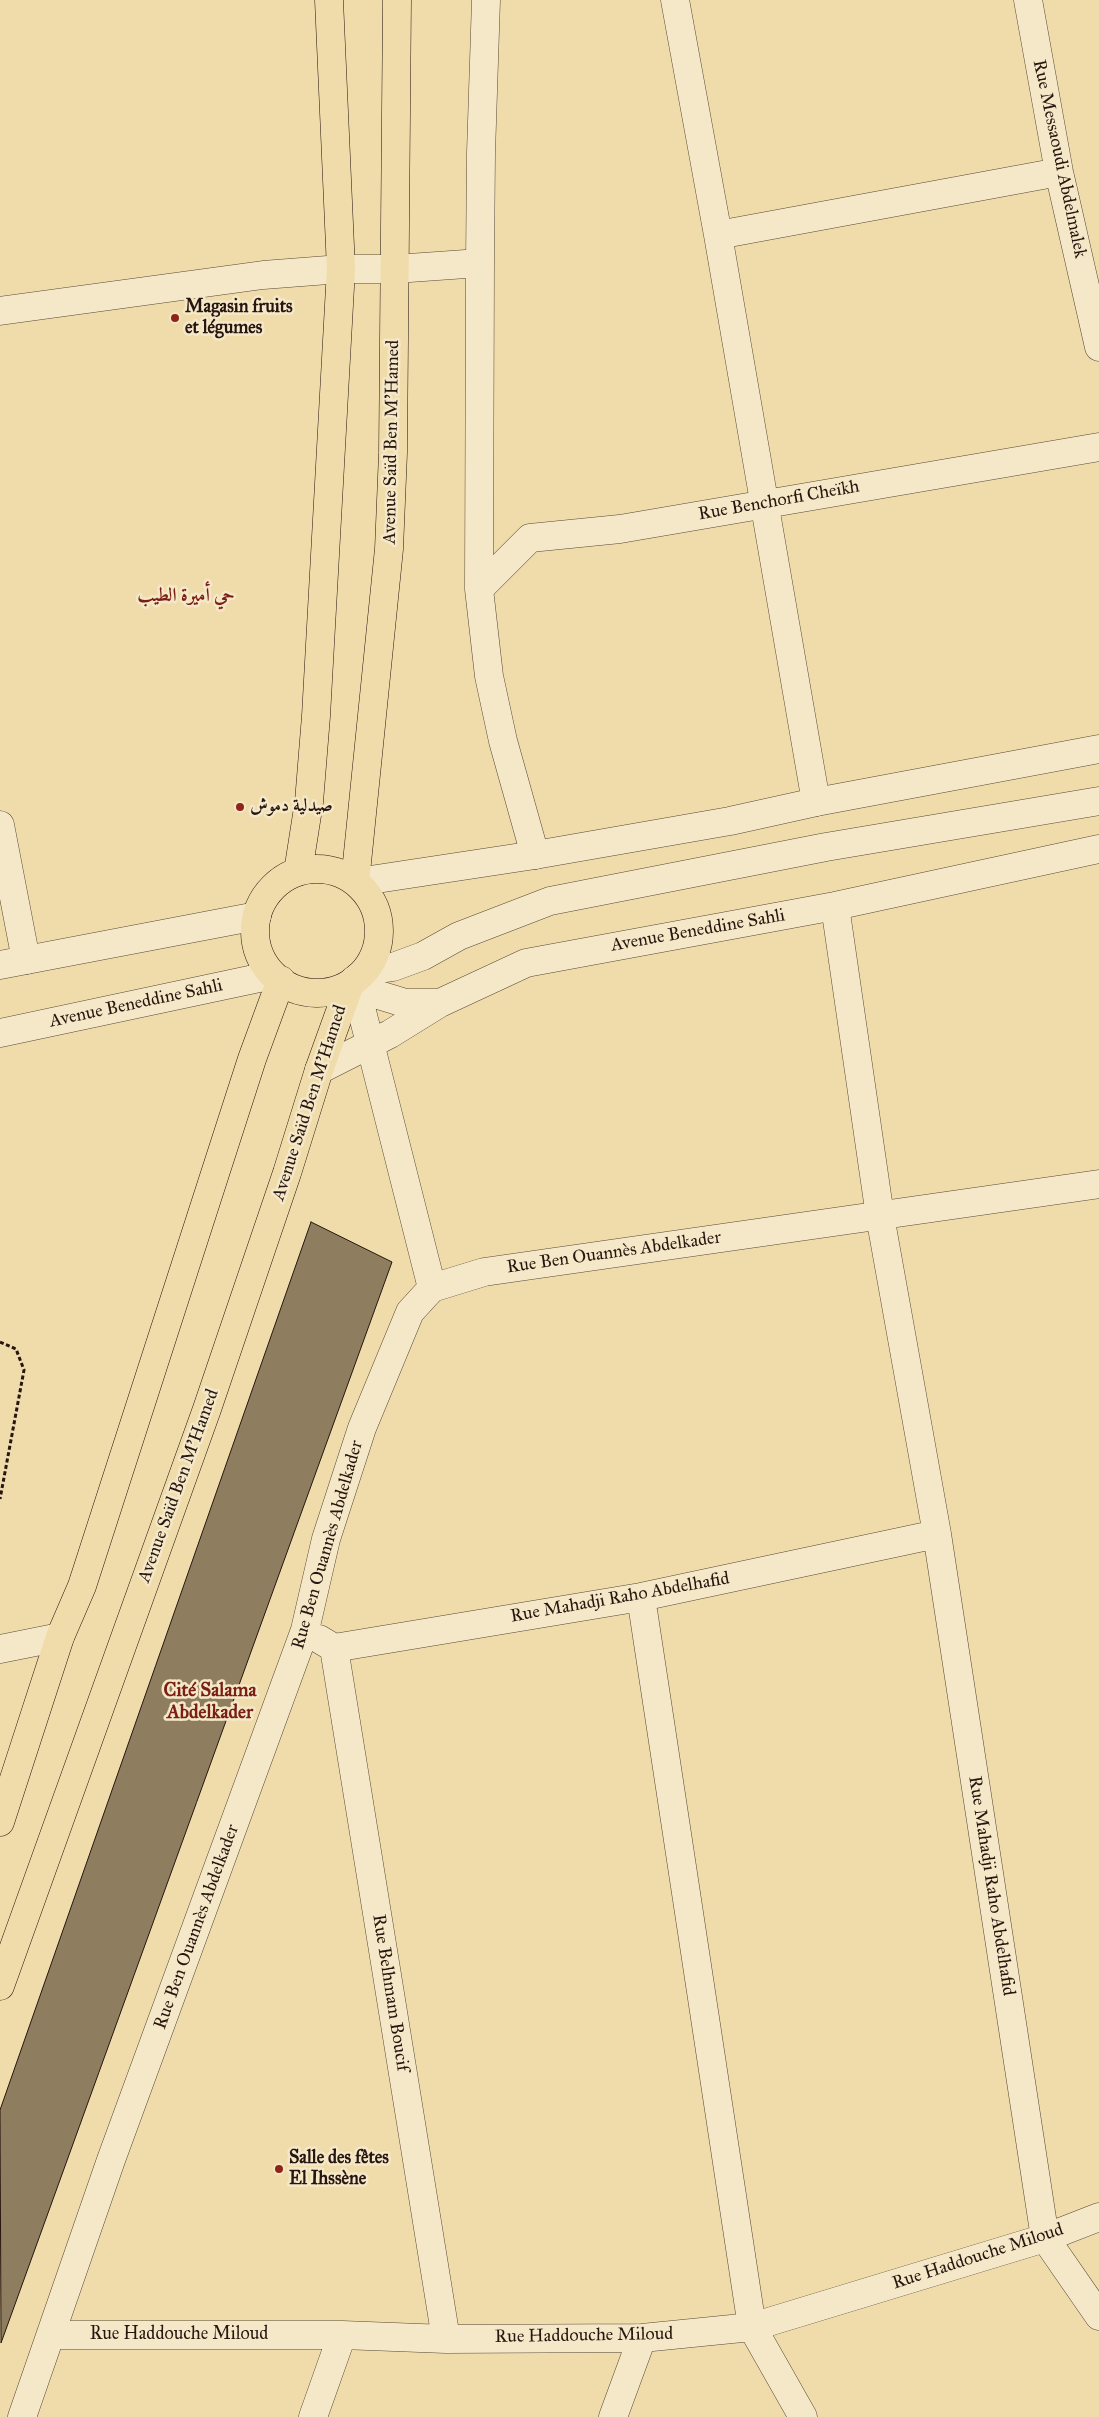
<!DOCTYPE html>
<meta charset="utf-8">
<style>
body{margin:0}
canvas{display:block;background:#efdcaa}
</style>
<canvas width="1099" height="2417"></canvas>
<script>
const c = document.querySelector('canvas').getContext('2d');
c.lineJoin = 'round';
function fillPath(path, color) {
  c.fillStyle = color;
  c.fill(path, 'evenodd');
}
function poly(rows) {
  const path = new Path2D();
  for (const r of rows) {
    if (r.length === 3) {
      path.moveTo(r[0] + r[2], r[1]);
      path.arc(r[0], r[1], r[2], 0, 2 * Math.PI);
      continue;
    }
    path.moveTo(r[0], r[1]);
    for (let i = 2; i < r.length; i += 2) path.lineTo(r[i], r[i + 1]);
  }
  return path;
}
function strokePath(path, color, width, dash) {
  c.strokeStyle = color;
  c.lineWidth = width;
  c.lineCap = dash ? 'butt' : 'round';
  c.setLineDash(dash || []);
  c.stroke(path);
}
function write(font, color, halo, rows, align = 'center') {
  c.font = font + ' "IM FELL Great Primer",Amiri,serif';
  c.lineWidth = 5;
  c.setLineDash([]);
  c.textBaseline = 'middle';
  c.strokeStyle = halo;
  c.fillStyle = color;
  for (const [text, x, y, turn = 0] of rows) {
    c.save();
    c.translate(x, y);
    c.rotate((+turn || 0) * Math.PI / 180);
    c.textAlign = isNaN(turn) ? turn : align;
    if (halo) c.strokeText(text, 0, 0);
    c.fillText(text, 0, 0);
    c.restore();
  }
}
const building = poly([
 [311,1222,392,1262,1,2343,0,2110,311,1222]
]);
const path = poly([
 [0,1342,16,1349,24,1370,0,1499]
]);
const minor = poly([
 [675,0,718,235,816,802],
 [1028,0,1059,172,1099,347],
 [718,235,1059,172],
 [480,263,479,589,489,676,503,741,535,855],
 [0,311,263,275,341,269,395,269,480,263,481,153,486,0],
 [479,589,530,538,620,529,1099,447],
 [0,825,26,960],
 [835,906,880,1216,937,1534,1045,2238,1099,2316],
 [358,977,372,993,405,1003,440,1003],
 [354,980,432,1288],
 [319,1070,390,1034,440,1003,526,963,835,906,1099,849],
 [641,1597,752,2327,803,2417],
 [319,1639,334,1648,641,1597,937,1534],
 [334,1648,446,2339],
 [0,1649,60,1637],
 [52,2335,342,2335,446,2339,642,2338,752,2327,1045,2238,1099,2217],
 [22,2417,111,2160,305,1630,326,1539,362,1428,410,1312,432,1288,484,1272,1099,1184],
 [313,2417,342,2335],
 [613,2417,642,2338]
]);
const tertiary = poly([
 [357,882,535,855,730,821,816,802,1099,749],
 [0,965,257,916],
 [366,971,393,967,423,956,459,936,550,901,826,847,1099,801],
 [0,1033,273,975]
]);
const primary = poly([
 [317,931,62],
 [298,872,309,802,316,716,341,269,329,0],
 [355,882,389,549,393,453,397,0],
 [0,1822,60,1637,82,1586,252,1059,281,980],
 [0,1986,207,1409,287,1173,319,1070,350,984]
]);
const markers = [
 [175,318,5,"#8f2418"],
 [240,807,5,"#8f2418"],
 [279,2169,5,"#8f2418"]
];
const streetNames = [
 ["Rue Messaoudi Abdelmalek",1059,159,78],
 ["Avenue Saïd Ben M'Hamed",392,442,-89],
 ["Rue Benchorfi Cheïkh",779,501,-10],
 ["Avenue Beneddine Sahli",698,931,-10],
 ["Avenue Beneddine Sahli",136,1004,-12],
 ["Avenue Saïd Ben M'Hamed",310,1103,-72],
 ["Rue Ben Ouannès Abdelkader",614,1253,-8],
 ["Avenue Saïd Ben M'Hamed",179,1486,-70],
 ["Rue Ben Ouannès Abdelkader",328,1545,-74],
 ["Rue Mahadji Raho Abdelhafid",620,1598,-10],
 ["Rue Mahadji Raho Abdelhafid",991,1886,81],
 ["Rue Ben Ouannès Abdelkader",197,1927,-70],
 ["Rue Belhmam Boucif",390,1993,81],
 ["Rue Haddouche Miloud",978,2257,-18],
 ["Rue Haddouche Miloud",179,2335],
 ["Rue Haddouche Miloud",584,2336,-1]
];
const poiNames = [
 ["Magasin fruits",185,308],
 ["et légumes",185,329],
 ["صيدلية دموش",250,807],
 ["Salle des fêtes",289,2159],
 ["El Ihssène",289,2180]
];
const neighbourhoodNames = [
 ["حي أميرة الطيب",186,596],
 ["Cité Salama",210,1691],
 ["Abdelkader",210,1713]
];
fillPath(building, '#8f7d60');
strokePath(building, '#26160f', 1);
strokePath(minor, '#584836', 29);
strokePath(tertiary, '#584836', 29);
strokePath(primary, '#26160f', 29);
strokePath(path, '#26160f', 3, [4, 2.5]);
strokePath(minor, '#f5e8c8', 28);
strokePath(tertiary, '#f5e8c8', 28);
strokePath(primary, '#efdcaa', 28);
for (const [x, y, r, color] of markers) {
  const dot = new Path2D();
  dot.arc(x, y, r, 0, 2 * Math.PI);
  c.fillStyle = color;
  c.fill(dot);
  strokePath(dot, '#f5e8c8', 2);
}
write('18px', '#26160f', '#f5e8c8', streetNames);
write('bold 18px', '#26160f', '#f5e8c8', poiNames, 'left');
write('bold 19px', '#7a1f14', '#f5e8c8', neighbourhoodNames);
</script>
